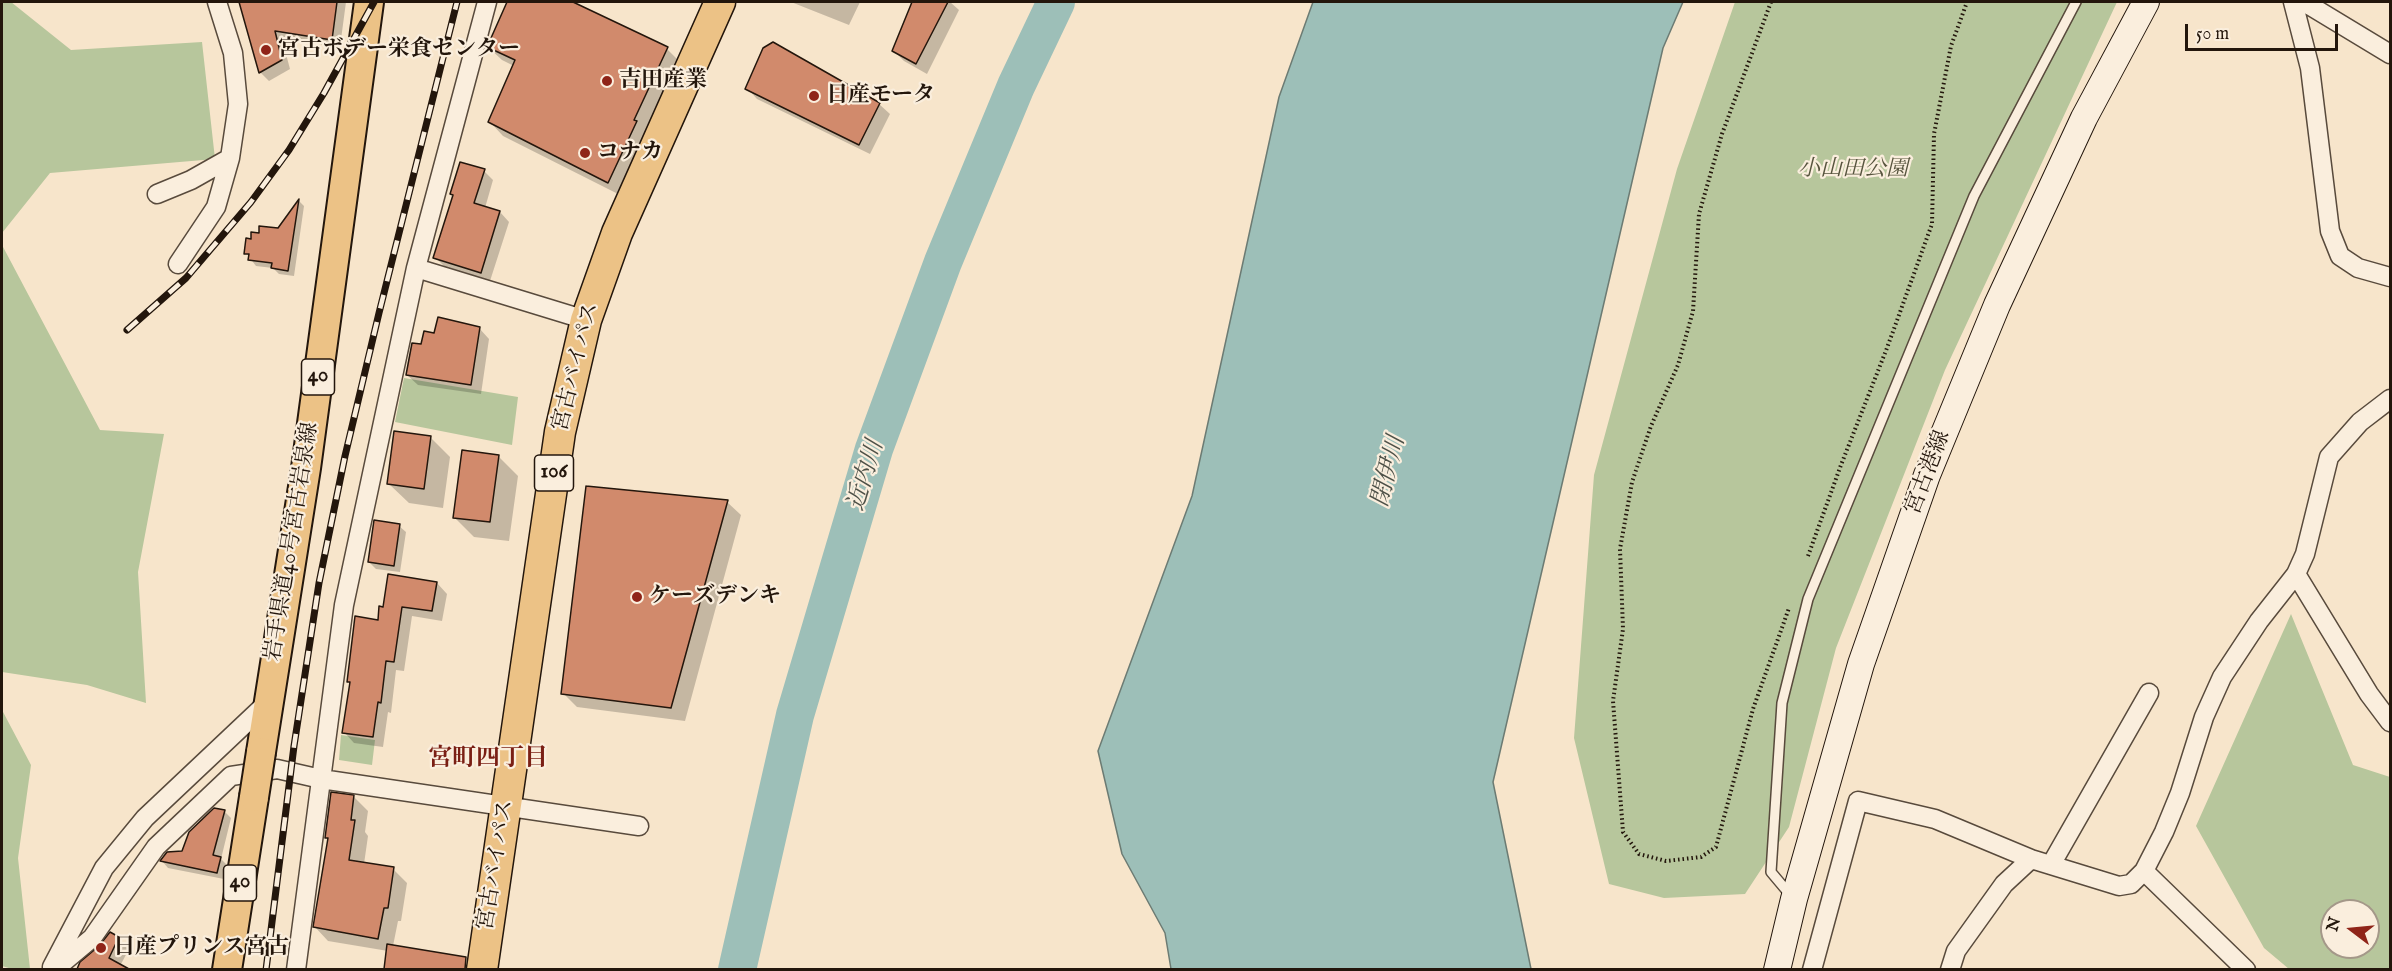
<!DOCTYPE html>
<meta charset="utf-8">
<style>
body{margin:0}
#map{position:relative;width:2392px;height:971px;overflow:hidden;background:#f7e5cb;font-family:"IM FELL English",serif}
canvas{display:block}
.frame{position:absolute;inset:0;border:3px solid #23160c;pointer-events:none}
.north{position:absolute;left:2320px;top:899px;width:60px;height:60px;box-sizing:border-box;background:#faeedd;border:2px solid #a49889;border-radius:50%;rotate:286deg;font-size:16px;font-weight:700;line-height:24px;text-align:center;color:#23160c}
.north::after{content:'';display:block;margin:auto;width:21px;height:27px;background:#8f2418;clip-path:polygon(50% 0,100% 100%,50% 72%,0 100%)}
.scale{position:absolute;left:2185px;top:24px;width:153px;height:27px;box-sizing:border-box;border:3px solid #23160c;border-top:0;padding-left:8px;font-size:18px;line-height:21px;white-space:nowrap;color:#23160c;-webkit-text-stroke:4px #faeedd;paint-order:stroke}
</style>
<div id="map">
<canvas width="2392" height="971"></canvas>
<div class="frame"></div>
<div class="north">N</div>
<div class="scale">50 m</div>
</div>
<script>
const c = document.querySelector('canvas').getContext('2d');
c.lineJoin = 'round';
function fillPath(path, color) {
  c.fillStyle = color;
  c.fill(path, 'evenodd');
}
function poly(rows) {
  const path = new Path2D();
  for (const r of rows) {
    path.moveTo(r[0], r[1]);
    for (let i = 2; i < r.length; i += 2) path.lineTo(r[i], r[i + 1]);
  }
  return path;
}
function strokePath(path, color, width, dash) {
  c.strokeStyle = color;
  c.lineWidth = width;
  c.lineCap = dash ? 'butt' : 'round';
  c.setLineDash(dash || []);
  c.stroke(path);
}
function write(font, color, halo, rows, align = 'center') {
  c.font = font + ' "IM FELL English","Noto Serif JP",serif';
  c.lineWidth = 4.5;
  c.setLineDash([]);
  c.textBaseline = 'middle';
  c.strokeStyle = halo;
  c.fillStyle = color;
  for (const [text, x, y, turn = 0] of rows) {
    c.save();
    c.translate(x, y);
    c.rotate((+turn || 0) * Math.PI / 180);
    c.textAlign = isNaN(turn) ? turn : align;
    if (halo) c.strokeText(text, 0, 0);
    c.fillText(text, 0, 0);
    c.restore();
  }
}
const green = poly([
 [2,2,11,2,71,50,202,42,215,159,50,173,2,233],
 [1735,2,2117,2,1945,370,1836,648,1789,827,1745,894,1664,898,1609,884,1574,738,1594,475,1677,169],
 [2,245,100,430,164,434,138,572,146,703,87,685,2,672],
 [404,378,518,397,512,445,395,422],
 [2291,614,2353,765,2390,777,2390,969,2289,969,2264,948,2196,826],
 [2332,911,2368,911,2368,947,2332,947],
 [2,710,31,765,18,858,30,969,12,969,2,966],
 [341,735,375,740,372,765,339,760]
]);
const water = poly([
 [1313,2,1683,2,1663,48,1493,782,1531,969,1171,969,1165,933,1122,854,1098,751,1192,496,1279,97,1313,2]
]);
const shadow = poly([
 [244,2,346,2,340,47,282,39,290,69,269,81,260,72,241,3],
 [509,2,570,2,667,49,680,62,622,196,503,136,490,122,514,66,502,60,488,47],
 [791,2,860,2,849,25],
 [913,2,950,2,959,10,927,74,904,61,894,51],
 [747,88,879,104,890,114,870,154,757,99],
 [484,171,493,180,485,208,500,212,509,222,490,281,445,267,435,257,454,196],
 [299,201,304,206,294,276,279,274,273,268,256,266,246,253,252,240,260,234,279,229],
 [479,328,489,339,481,394,418,385,407,375,435,335],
 [430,437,450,457,443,508,409,503,389,484],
 [498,456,518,476,509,541,474,537,454,517],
 [727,502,741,515,685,721,577,707,563,693],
 [399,526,406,532,400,572,376,569,369,562],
 [437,583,447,594,442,621,412,616,404,671,396,670,391,713,388,712,383,747,354,743,344,732,351,684,349,681,384,609],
 [354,797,368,811,365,832,368,836,364,864,393,869,407,883,401,921,398,921,393,946,459,957,471,970,386,970,388,951,328,941,315,927,330,841,326,837],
 [224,811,231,818,221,859,227,865,224,879,168,868,162,861,183,853],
 [110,934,129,949,120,966,126,970,79,970,82,963,101,947]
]);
const river = poly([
 [737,970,795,715,874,449,943,262,1016,86,1056,2]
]);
const building = poly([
 [239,2,337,2,332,40,275,31,282,60,259,73,239,2],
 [507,2,573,2,668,47,634,120,637,121,608,183,488,122,515,60,487,47,507,2],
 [912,2,948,2,916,64,892,51,912,2],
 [773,42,880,103,859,145,745,89,763,48,773,42],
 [460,162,485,169,474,203,500,211,481,273,433,258,453,195,450,194,460,162],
 [299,199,288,271,271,268,272,263,248,260,249,254,244,254,246,238,251,239,251,232,259,233,259,226,278,228,299,199],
 [438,317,480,327,471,385,406,375,412,343,421,344,424,331,434,333,438,317],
 [394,431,431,436,424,489,387,484,394,431],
 [462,450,499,455,490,522,453,518,462,450],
 [586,486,728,500,671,708,561,694,586,486],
 [374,520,400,524,394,566,368,562,374,520],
 [388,574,437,582,432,611,402,607,394,662,386,661,381,703,378,702,373,737,342,733,350,682,347,682,355,616,378,620,379,606,383,607,388,574],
 [331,792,354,795,351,820,355,820,349,860,394,867,388,908,384,908,378,939,313,927,328,838,325,838,331,792],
 [214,808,225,810,213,855,221,857,217,873,160,861,167,852,182,851,189,832,214,808],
 [110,932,119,937,109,958,129,969,77,969,80,962,99,946,110,932],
 [387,944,466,957,465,969,384,969,387,944]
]);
const path = poly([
 [1771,2,1722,134,1699,214,1693,311,1678,365,1651,426,1632,482,1620,549,1623,629,1613,701,1623,832,1639,854,1666,861,1701,857,1716,847,1753,709,1789,608],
 [1808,556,1841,465,1887,348,1932,224,1934,134,1951,46,1967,2]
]);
const service = poly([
 [1792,897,1771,872,1782,703,1808,599,1974,196,2076,2]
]);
const minor = poly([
 [2293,2,2310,68,2330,231,2340,256,2358,268,2390,277],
 [2304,2,2390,54],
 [157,194,191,180,230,158],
 [178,264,216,207,230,158,238,104,233,53,217,2],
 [416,268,586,320],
 [2296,574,2369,694,2390,722],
 [2052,863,2149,693],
 [2144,871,2246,970],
 [52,967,104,868,145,818,268,702],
 [54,970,92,938,156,847,231,776,277,769,321,779,639,826],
 [296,970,344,605,416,268,487,2],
 [1812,970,1858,801,1935,819,2031,859],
 [1950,970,1956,951,2004,884,2031,859,2119,886,2131,884,2144,871,2164,832,2180,793,2204,717,2222,677,2259,621,2296,574,2305,554,2329,457,2360,422,2390,399]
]);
const secondary = poly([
 [1777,970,1794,899,1861,664,1927,475,1997,305,2084,118,2146,2]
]);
const primary = poly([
 [261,752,306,468,369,2],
 [227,970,254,797]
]);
const trunk = poly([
 [482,970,560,432,586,320,617,233,720,2]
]);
const rail = poly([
 [127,330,186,278,251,202,289,150,324,93,374,2],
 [266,970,294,746,319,583,345,456,379,313,457,2]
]);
const primaryBridge = poly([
 [254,797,261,752]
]);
const markers = [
 [266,50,6,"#8f2418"],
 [607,81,6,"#8f2418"],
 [814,96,6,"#8f2418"],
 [585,153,6,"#8f2418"],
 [637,597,6,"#8f2418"],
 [101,948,6,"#8f2418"]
];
const shields = [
 [318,377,33],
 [554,473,39],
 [240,883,33]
];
const shieldNames = [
 ["40",318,377],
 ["106",554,473],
 ["40",240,883]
];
const poiNames = [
 ["宮古ボデー栄食センター",278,50],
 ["吉田産業",619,81],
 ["日産モータ",826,96],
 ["コナカ",597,153],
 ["ケーズデンキ",649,597],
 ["日産プリンス宮古",113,948]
];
const parkNames = [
 ["小山田公園",1853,170]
];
const streetNames = [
 ["宮古バイパス",577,367,-76],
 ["宮古港線",1929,473,-69],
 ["岩手県道40号宮古岩泉線",293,542,-81],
 ["宮古バイパス",497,865,-81]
];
const waterNames = [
 ["閉伊川",1390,472,-76],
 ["近内川",867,476,-73]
];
const neighbourhoodNames = [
 ["宮町四丁目",488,760]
];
fillPath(green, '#b7c69c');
fillPath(water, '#9dbfb8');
strokePath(water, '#6c7b73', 1.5);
fillPath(shadow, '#0003');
strokePath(river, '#9dbfb8', 38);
fillPath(building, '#d18a6c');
strokePath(building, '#23160c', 1.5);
strokePath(service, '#584a3c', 12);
strokePath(minor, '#584a3c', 21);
strokePath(secondary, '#23160c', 28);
strokePath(primary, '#23160c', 32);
strokePath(trunk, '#23160c', 33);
strokePath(path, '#23160c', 4, [1.5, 3]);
strokePath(service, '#faeedd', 9);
strokePath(minor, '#faeedd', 18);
strokePath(secondary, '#faeedd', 26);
strokePath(primary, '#ecc286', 28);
strokePath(trunk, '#ecc286', 30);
strokePath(rail, '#23160c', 7);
strokePath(rail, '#faeedd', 4.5, [14]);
strokePath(primaryBridge, '#23160c', 32, []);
strokePath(primaryBridge, '#ecc286', 28);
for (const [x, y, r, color] of markers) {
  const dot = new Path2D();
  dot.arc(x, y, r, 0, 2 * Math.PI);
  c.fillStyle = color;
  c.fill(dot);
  strokePath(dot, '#faeedd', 2);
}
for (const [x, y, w] of shields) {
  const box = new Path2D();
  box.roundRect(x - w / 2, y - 18, w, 36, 4.5);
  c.fillStyle = '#faeedd';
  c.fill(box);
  strokePath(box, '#23160c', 1.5);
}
write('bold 21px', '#23160c', null, shieldNames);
write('bold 22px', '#23160c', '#faeedd', poiNames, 'left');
write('italic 22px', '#57543e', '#faeedd', parkNames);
write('22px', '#23160c', '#faeedd', streetNames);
write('italic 24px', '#4e5148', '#faeedd', waterNames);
write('bold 24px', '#7a1f14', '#faeedd', neighbourhoodNames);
</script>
